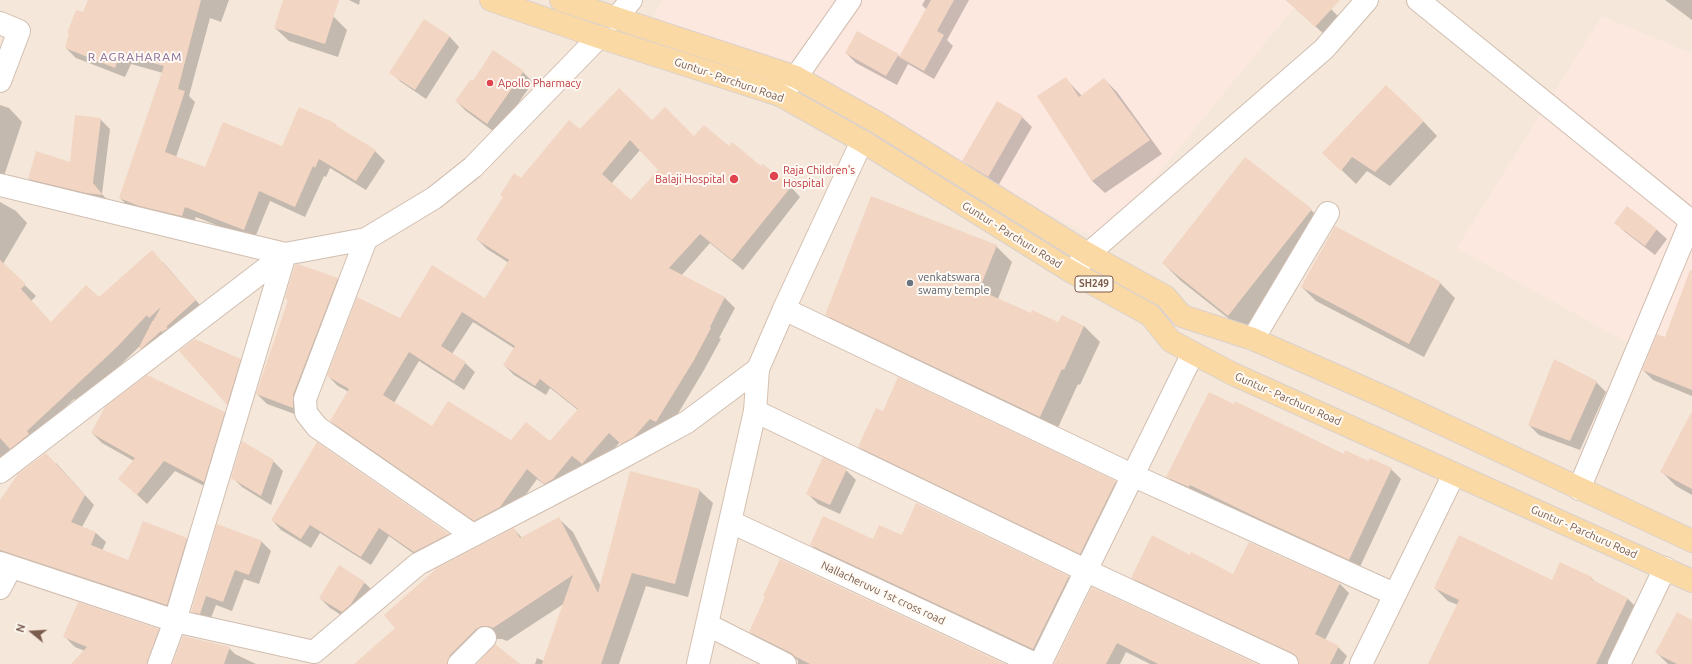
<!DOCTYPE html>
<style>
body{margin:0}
#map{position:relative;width:1692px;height:664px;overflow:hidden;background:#fdf6ec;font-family:Ubuntu,sans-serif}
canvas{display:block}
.north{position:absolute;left:12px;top:612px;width:40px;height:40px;-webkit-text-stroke:3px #fffaf3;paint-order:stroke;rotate:288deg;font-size:11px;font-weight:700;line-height:16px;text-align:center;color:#7a5c4d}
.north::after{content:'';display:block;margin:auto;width:14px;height:18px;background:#7a5c4d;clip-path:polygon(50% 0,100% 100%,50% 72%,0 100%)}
</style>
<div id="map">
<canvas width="1692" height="664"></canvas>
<div class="north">N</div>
</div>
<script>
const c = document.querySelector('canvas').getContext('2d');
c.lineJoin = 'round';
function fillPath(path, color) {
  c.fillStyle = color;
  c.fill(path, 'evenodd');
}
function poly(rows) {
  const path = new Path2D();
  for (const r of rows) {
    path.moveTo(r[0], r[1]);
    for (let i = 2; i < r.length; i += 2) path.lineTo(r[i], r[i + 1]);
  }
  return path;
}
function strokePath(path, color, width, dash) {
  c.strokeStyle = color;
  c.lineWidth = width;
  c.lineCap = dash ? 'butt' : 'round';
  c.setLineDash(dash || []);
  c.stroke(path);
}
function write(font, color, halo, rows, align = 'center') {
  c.font = font + ' Ubuntu,sans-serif';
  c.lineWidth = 4;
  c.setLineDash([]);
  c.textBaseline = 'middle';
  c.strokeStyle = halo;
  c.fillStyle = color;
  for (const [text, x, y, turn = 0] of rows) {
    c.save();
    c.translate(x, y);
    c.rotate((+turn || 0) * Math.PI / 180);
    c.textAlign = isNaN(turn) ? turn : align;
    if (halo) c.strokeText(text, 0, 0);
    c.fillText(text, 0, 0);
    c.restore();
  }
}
const residential = poly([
 [0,0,1692,0,1692,664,0,664]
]);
const commercial = poly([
 [663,0,1300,0,1103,241,653,16],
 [1602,16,1692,54,1692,378,1457,248]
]);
const shadow = poly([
 [89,0,229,0,221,22,210,18,189,96,195,102,176,157,206,169,283,147,335,124,339,129,375,151,385,161,366,190,330,168,326,177,324,176,305,217,270,201,254,240,196,217,192,226,130,208,120,198,163,73,131,64,125,77,76,58,66,48,70,34,68,32,84,14],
 [349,0,360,0,359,5],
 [925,0,969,0,947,40,953,46,934,79,908,64,897,85,856,63,846,53,898,55,900,57,927,10,922,5],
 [1286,0,1322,0,1341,19,1326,36],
 [1665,0,1692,0,1692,20,1684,14],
 [334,17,347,30,338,57,289,41,275,28],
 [424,21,450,37,459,47,426,99,401,82,391,72],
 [523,72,533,82,497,134,466,111,456,101,473,82],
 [1065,78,1082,96,1104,79,1117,92,1162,154,1105,193,1092,181,1038,96],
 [0,105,9,108,22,122,4,176,0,175],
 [1022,117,1032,127,998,186,973,170,963,160],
 [100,119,110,129,102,194,111,204,39,189,29,179,71,163],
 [1423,121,1437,136,1390,186,1367,171,1356,184,1324,153],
 [652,122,694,137,729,148,791,187,800,197,743,270,710,243,681,276,725,298,735,308,719,338,721,339,704,370,667,432,632,453,620,442,592,474,583,466,563,489,555,493,537,479,510,517,485,530,341,431,331,421,349,392,338,386,328,376,400,319,486,300,509,263,487,249,477,239,521,179,580,130],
 [640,150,660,170,631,202,611,184],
 [473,322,514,348,504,365,514,375,546,395,550,388,578,410,550,443,511,442,432,428,394,403,419,361,464,390,475,372,465,363,452,354],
 [0,202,16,211,27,223,3,264,36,296,31,301,51,323,99,299,163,262,206,312,152,359,139,347,80,404,74,399,0,470],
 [1627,207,1657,230,1667,239,1655,255,1625,232,1615,222],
 [1311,210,1329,228,1247,333,1181,281,1163,263],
 [996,246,1012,262,998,299,1031,314,1059,324,1084,326,1100,342,1080,385,1078,384,1056,432,842,330,826,314],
 [337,279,347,289,303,417,267,404,257,394,289,301,286,298],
 [1440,283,1455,298,1424,357,1316,301,1302,287],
 [1692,308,1692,396,1653,380,1643,370,1665,339],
 [180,351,240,359,250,369,237,414],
 [1596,382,1606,392,1580,450,1539,435,1529,425],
 [224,413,234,423,214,491,175,471,147,504,119,478,134,461,102,443,92,433],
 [1692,432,1692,495,1676,486,1662,472],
 [318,444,448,534,457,543,424,561,389,536,371,565,320,533,311,548,281,530,272,520],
 [859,447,1115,482,1124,491,1089,562,868,455],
 [1344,455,1391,469,1401,479,1359,569,1271,529,1201,494,1199,496,1177,486,1167,476],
 [273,461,283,471,271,505,242,487,232,477],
 [56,463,94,505,82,527,96,533,106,542,102,551,129,562,186,539,196,549,176,614,0,561,0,502],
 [846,470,856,480,840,514,818,504,808,494],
 [699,490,713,503,688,597,646,586,619,664,535,664,537,658,544,661,565,603,507,641,502,639,496,639,490,642,468,664,366,664,514,529,522,538,559,519,573,532,601,587],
 [917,504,1069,577,1078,586,1043,658,821,554,811,545,902,536],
 [218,525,261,541,271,551,259,584,244,579,232,611,216,605,209,623,201,621,192,611],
 [1249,543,1340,584,1349,593,1325,640,1338,647,1347,656,1343,664,1300,664,1299,660,1141,586,1132,577,1190,556,1233,575],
 [1591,578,1597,583,1628,599,1641,612,1615,664,1430,664,1458,605,1448,601,1435,588],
 [365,583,374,592,352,622,330,608,320,598],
 [1092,588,1255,664,1150,664,1126,652,1120,664,1055,664],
 [1692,621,1692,664,1668,664,1657,653],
 [158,630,169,640,160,664,72,664,85,651,75,647,64,636],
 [750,632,1003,664,798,664,798,660,759,641],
 [229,648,235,654,256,664,173,664]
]);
const building = poly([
 [88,0,201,0,178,89,185,91,165,152,205,167,223,122,282,146,299,107,335,123,335,125,376,150,356,181,319,159,315,168,313,166,295,207,259,191,244,230,185,207,182,216,139,206,119,198,164,66,120,54,115,68,65,48,69,33,67,33,76,10,83,12],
 [283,0,339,0,325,44,274,28],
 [931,0,954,0,937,31,944,35,924,71,899,57],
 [1286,0,1340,0,1315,27],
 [424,19,450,36,415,90,389,73],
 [857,31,899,54,886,76,845,53],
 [493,50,524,71,487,124,455,101,471,79,473,81],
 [1066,77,1079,97,1104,78,1150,140,1092,181,1037,96],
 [1386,85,1424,121,1375,172,1352,157,1341,171,1322,153],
 [619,88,652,120,665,107,694,136,704,125,729,146,732,142,761,166,763,164,791,187,732,260,700,234,669,268,725,297,710,327,711,328,694,360,656,422,650,419,634,437,621,444,609,433,582,464,572,456,553,479,544,484,527,469,500,507,474,521,330,421,349,389,327,376,357,297,400,318,432,265,485,298,509,260,476,239,503,197,500,195,514,173,521,178,569,120,580,129],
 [630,140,658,170,631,200,602,174],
 [462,312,515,346,503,365,535,386,540,379,578,409,550,441,526,422,511,440,448,401,432,426,383,395,409,352,454,381,466,362,441,346],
 [997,101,1023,116,988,177,962,161],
 [75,115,101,118,93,183,103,195,86,193,28,179,36,151,70,162],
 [1245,157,1312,209,1228,316,1162,263],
 [871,196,997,245,979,290,1031,313,1032,310,1058,322,1062,315,1084,326,1064,370,1062,369,1040,417,825,315],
 [1627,206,1657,229,1645,246,1614,223],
 [1335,226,1441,282,1409,344,1301,287],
 [152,250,196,300,166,327,168,328,162,332,161,331,141,349,139,347,152,322,152,321,153,321,161,307,149,318,147,315,117,347,27,431,29,434,10,449,0,438,0,260,26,284,21,289,51,322,86,285,99,297],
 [298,264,338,278,293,395,293,408,256,394,288,300,285,298,295,265],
 [1690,270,1692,270,1692,390,1642,370,1657,334,1665,337],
 [195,339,241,359,227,405,179,351],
 [1554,359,1597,381,1570,441,1528,425],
 [147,375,225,412,204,482,164,461,137,495,118,479,135,458,91,433,105,407],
 [898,377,1116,481,1080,554,858,447,876,408,883,411],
 [1209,392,1234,404,1235,401,1344,454,1345,450,1368,461,1370,458,1392,468,1349,560,1260,519,1190,485,1189,487,1166,477],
 [1692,411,1692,489,1660,472],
 [242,441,274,460,261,496,231,478],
 [317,442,449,534,414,552,379,528,361,557,310,525,301,539,271,520],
 [46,453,85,495,71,522,96,532,91,545,128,560,143,521,187,538,167,605,0,550,0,500,18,474],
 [823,457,847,469,830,505,806,494],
 [630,471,700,489,675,584,632,573,601,664,542,664,573,575,493,628,488,626,482,626,476,629,450,655,447,664,354,664,395,628,384,615,437,568,514,528,520,538,559,517,598,593],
 [916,503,1069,576,1033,649,810,545,823,516,873,539,879,525,902,535],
 [217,524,262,541,249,575,235,570,223,602,206,596,200,614,191,612],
 [1152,535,1190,555,1191,552,1233,574,1249,542,1340,583,1315,634,1339,646,1330,664,1299,664,1297,657,1292,653,1131,578],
 [1459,535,1552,580,1560,562,1592,577,1591,579,1628,598,1596,664,1428,664,1459,600,1434,588],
 [780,559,1005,664,810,664,796,657,791,653,749,632,765,597,763,596],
 [339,565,365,582,351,604,342,612,319,598],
 [1092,587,1257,664,1158,664,1117,643,1106,664,1054,664],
 [78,602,159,629,147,664,71,664,87,647,63,637],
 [1677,612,1692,620,1692,664,1677,664,1655,653],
 [183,636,230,647,224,664,172,664],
 [495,644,520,664,477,664]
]);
const minor = poly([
 [1418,0,1691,221,1579,489],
 [616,19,631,0],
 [0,23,19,31,0,81],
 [780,95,796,77,850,0],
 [0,185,285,254,175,621,159,664],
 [366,239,305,399,306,413,317,427,473,535],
 [1072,272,1088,254,1324,49,1367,0],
 [784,309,1132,475,1394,594],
 [1253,339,1328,213],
 [755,411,1087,571,1287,664],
 [0,472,285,254,366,239,434,198,473,167,599,37],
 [731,522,1035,664],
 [0,563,175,621,314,652,418,564,619,459,687,422,758,369],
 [0,588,11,567],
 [708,625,785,664],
 [459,664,485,638],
 [1040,664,1193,353],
 [1361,664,1454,474],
 [1619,664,1665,568]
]);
const secondary = poly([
 [698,664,755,411,758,369,784,309,862,141]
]);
const primary = poly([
 [491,0,599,37,780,95,862,141,1072,272,1150,315,1171,341,1193,353,1233,374,1692,581],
 [561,0,796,77,878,123,1088,254,1166,297,1182,316,1253,339,1391,400,1692,541]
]);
const markers = [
 [490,83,4,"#e0444e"],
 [774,176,5,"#e0444e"],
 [734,179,5,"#e0444e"],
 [910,283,4,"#6b7280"]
];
const shields = [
 [1094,284,38]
];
const shieldNames = [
 ["SH249",1094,284]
];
const streetNames = [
 ["Guntur - Parchuru Road",729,80,19],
 ["Guntur - Parchuru Road",1012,235,32],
 ["Guntur - Parchuru Road",1288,399,24],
 ["Guntur - Parchuru Road",1584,532,24],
 ["Nallacheruvu 1st cross road",883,593,25]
];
const healthNames = [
 ["Apollo Pharmacy",498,83],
 ["Raja Children's",783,170],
 ["Hospital",783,183],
 ["Balaji Hospital",725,179,"right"]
];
const worshipNames = [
 ["venkatswara",918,277],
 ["swamy temple",918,290]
];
const neighbourhoodNames = [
 ["R AGRAHARAM",135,57]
];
fillPath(residential, '#f5e8da');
fillPath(commercial, '#fde8e0');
fillPath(shadow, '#0003');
fillPath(building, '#f3d5c3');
strokePath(minor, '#d1beb0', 24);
strokePath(secondary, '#d6c0b0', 24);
strokePath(primary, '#dad1cd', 24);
strokePath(minor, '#fff', 22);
strokePath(secondary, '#fff', 22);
strokePath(primary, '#fbd9a5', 22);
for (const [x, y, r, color] of markers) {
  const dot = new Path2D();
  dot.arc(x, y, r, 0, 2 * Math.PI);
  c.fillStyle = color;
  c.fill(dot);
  strokePath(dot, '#fffaf3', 1.5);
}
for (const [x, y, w] of shields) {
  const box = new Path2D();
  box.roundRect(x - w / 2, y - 8, w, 16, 3);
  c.fillStyle = '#fffaf3';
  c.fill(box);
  strokePath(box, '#7a5c4d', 1);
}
write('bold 10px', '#7a5c4d', null, shieldNames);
write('11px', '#7a5c4d', '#fffaf3', streetNames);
write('11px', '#be3a42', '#fffaf3', healthNames, 'left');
write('11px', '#5b616d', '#fffaf3', worshipNames, 'left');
c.letterSpacing = '1px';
write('12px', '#846695', '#fffaf3', neighbourhoodNames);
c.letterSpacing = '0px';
</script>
